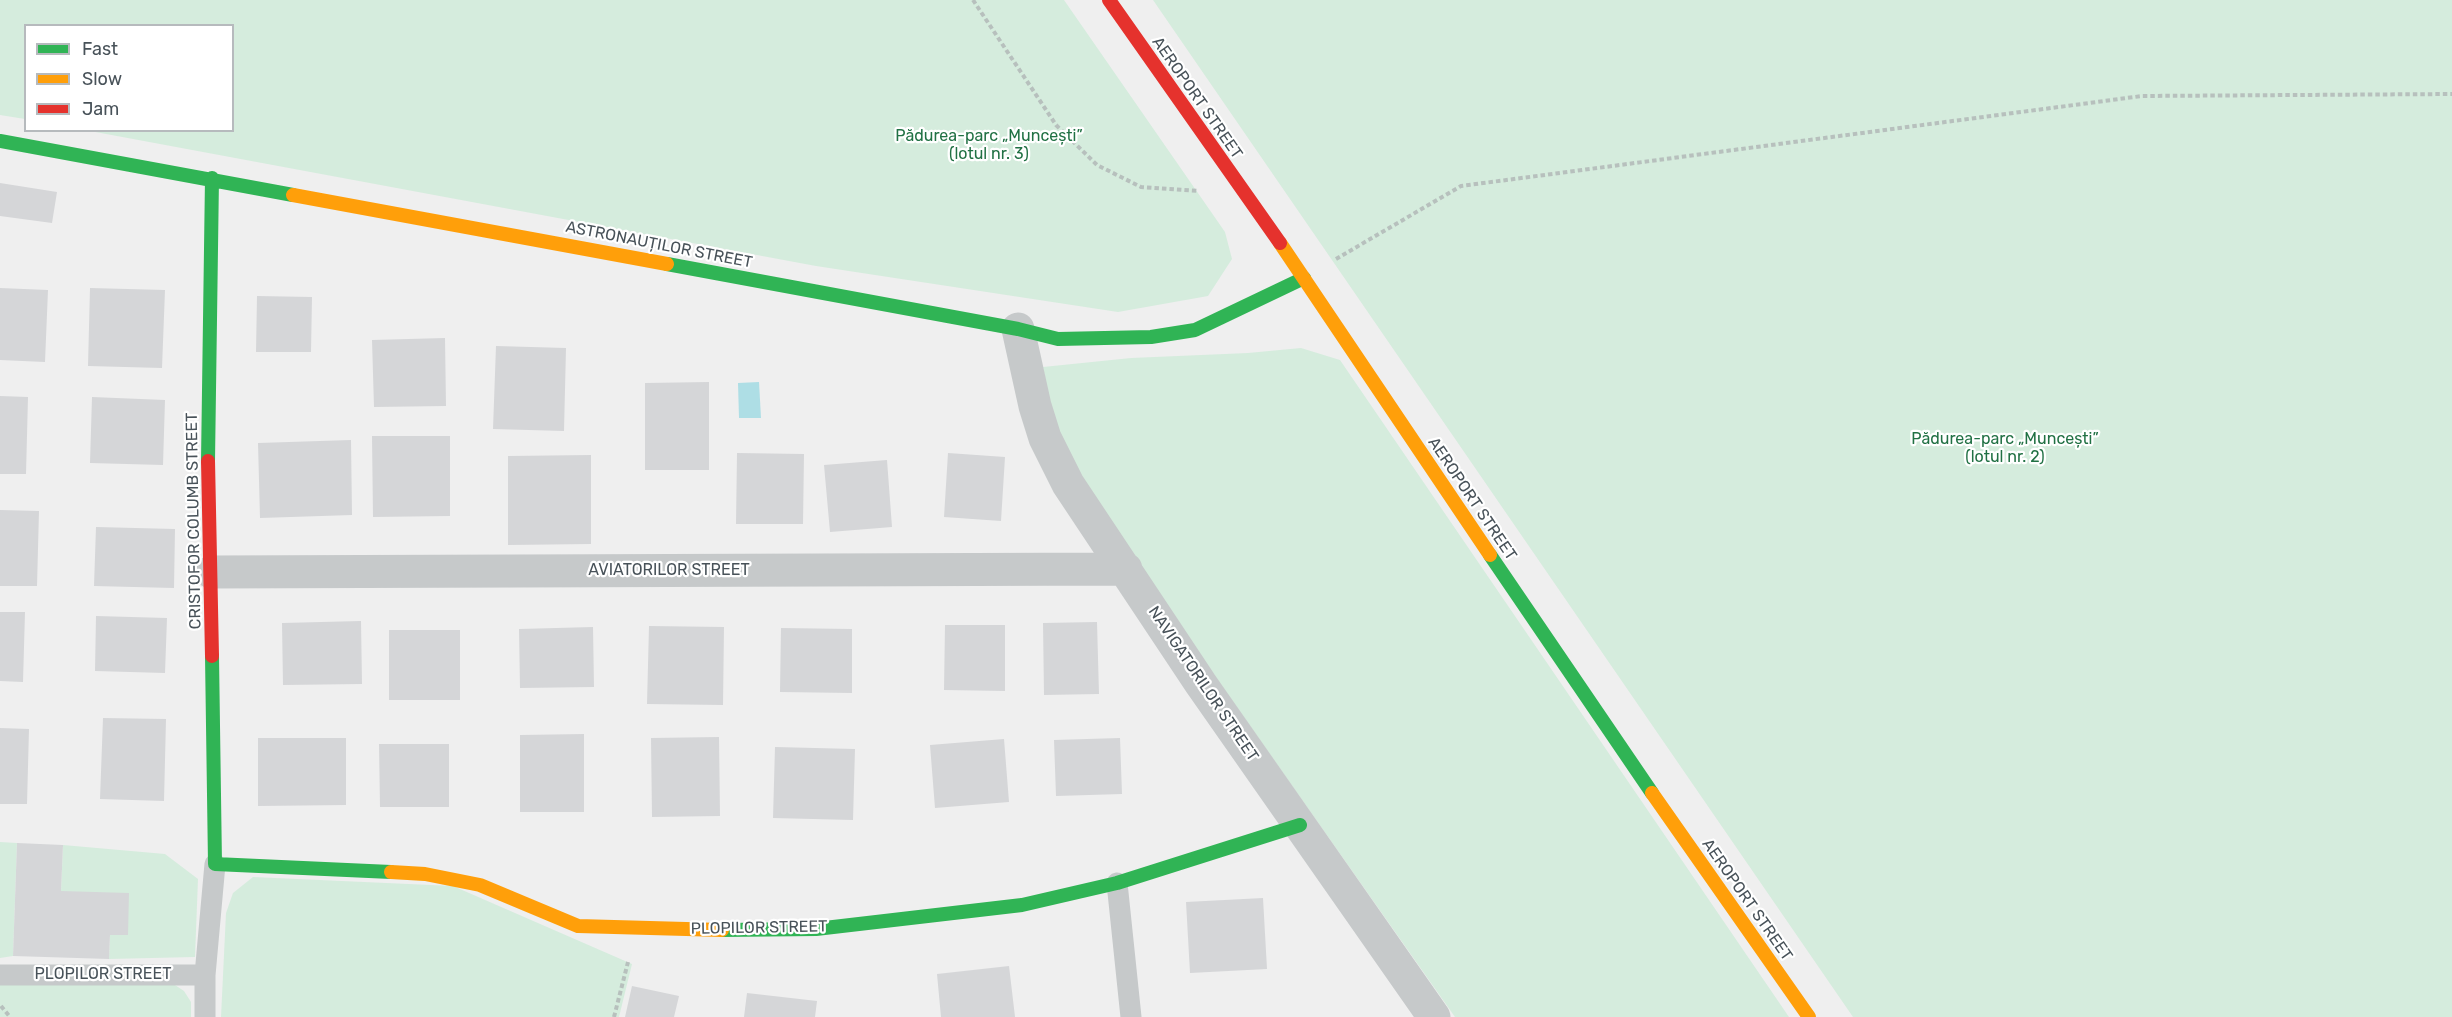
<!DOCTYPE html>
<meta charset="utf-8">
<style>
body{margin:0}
#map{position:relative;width:2452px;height:1017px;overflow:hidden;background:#efefef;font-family:Rubik,sans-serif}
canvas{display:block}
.legend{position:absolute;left:24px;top:24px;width:210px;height:108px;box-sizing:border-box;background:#fff;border:2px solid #b6babd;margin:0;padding:8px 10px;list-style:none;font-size:18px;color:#485259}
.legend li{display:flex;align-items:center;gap:12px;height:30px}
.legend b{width:30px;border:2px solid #b6babd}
</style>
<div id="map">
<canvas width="2452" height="1017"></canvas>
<ul class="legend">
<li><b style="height:8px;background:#30b455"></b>Fast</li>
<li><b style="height:8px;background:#ff9f0a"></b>Slow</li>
<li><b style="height:8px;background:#e5322d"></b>Jam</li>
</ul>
</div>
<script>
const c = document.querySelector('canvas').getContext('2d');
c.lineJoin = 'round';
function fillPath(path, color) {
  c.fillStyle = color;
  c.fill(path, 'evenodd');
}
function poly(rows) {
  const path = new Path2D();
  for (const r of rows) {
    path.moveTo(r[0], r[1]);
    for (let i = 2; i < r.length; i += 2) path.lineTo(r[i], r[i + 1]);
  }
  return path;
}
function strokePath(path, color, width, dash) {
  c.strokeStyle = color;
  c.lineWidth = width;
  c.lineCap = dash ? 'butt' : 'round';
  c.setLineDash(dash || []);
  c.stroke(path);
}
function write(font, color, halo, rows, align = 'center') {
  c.font = font + ' Rubik,sans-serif';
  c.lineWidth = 4.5;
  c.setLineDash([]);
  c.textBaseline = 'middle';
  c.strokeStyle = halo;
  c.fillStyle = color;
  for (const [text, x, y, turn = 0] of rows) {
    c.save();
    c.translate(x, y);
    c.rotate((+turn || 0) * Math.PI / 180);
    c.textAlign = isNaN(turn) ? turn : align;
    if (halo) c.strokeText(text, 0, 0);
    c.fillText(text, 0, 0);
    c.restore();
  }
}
const green = poly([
 [0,0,1064,0,1225,232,1232,259,1208,296,1118,312,816,266,90,131,232,130,232,26,26,26,25,119,0,115],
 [1153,0,2452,0,2452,1017,1853,1017],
 [1301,348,1340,360,1789,1017,1455,1017,1102,516,1056,438,1043,367,1131,358,1248,353],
 [0,842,17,843,13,956,0,958],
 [63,845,165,854,198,879,195,957,109,959,110,935,128,935,61,891],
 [253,877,453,886,632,964,619,1017,221,1017,226,913,233,893],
 [0,985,175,985,184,991,191,1002,191,1017,0,1017]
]);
const water = poly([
 [759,382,761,418,739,418,738,383]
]);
const building = poly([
 [0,183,57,192,52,223,0,216],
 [0,288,48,290,45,362,0,360],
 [90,288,165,290,162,368,88,366],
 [257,296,312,297,311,352,256,352],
 [445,338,446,406,374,407,372,340],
 [496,346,566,348,564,431,493,429],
 [709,382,709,470,645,470,645,383],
 [0,396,28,397,26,474,0,474],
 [92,397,165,400,163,465,90,463],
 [372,436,450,436,450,516,373,517],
 [351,440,352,515,260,518,258,443],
 [737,453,804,454,803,524,736,524],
 [948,453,1005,457,1001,521,944,517],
 [591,455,591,544,508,545,508,456],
 [887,460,892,527,830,532,824,465],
 [0,510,39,511,37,586,0,586],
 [96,527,175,529,174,588,94,586],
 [0,612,25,612,23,682,0,681],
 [96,616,167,618,165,673,95,671],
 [361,621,362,684,283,685,282,623],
 [1097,622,1099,694,1044,695,1043,623],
 [945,625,1005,625,1005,691,944,690],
 [649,626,724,627,723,705,647,704],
 [593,627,594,687,520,688,519,629],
 [781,628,852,629,852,693,780,692],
 [389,630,460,630,460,700,389,700],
 [103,718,166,719,164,801,100,799],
 [0,728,29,729,27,804,0,804],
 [584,734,584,812,520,812,520,735],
 [719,737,720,816,652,817,651,738],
 [258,738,346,738,346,805,258,806],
 [1120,738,1122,794,1056,796,1054,740],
 [1004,739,1009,802,935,808,930,745],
 [379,744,449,744,449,807,380,807],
 [775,747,855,749,853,820,773,818],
 [17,843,63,845,61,891,129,893,128,935,110,935,109,959,13,956],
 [1263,898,1267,969,1190,973,1186,902],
 [1009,966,1015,1017,941,1017,937,974],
 [632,986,679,996,674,1017,625,1017],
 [747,993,817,1001,815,1017,744,1017]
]);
const path = poly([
 [973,0,1056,125,1097,165,1141,187,1199,191],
 [1336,259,1461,186,2142,96,2452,94],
 [1,1006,10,1017],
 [614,1017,628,962]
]);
const lane = poly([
 [1117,883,1131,1017],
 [0,975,205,975],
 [205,1017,205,975,215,864]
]);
const street = poly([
 [1018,329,1035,406,1045,438,1068,484,1201,684,1434,1017],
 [211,572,1126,569]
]);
const fast = poly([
 [0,141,293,195],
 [667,264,1018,329,1058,339,1151,337,1195,330,1304,278],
 [208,461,212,178],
 [1490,555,1652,793],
 [212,656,215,864,391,872],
 [722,930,816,929,1022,905,1117,883,1300,825]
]);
const slow = poly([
 [293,195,667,264],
 [1280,243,1490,555],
 [1652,793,1809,1017],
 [391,872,425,874,480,885,578,926,722,930]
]);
const jam = poly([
 [1109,0,1280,243],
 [208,461,212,656]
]);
const streetNames = [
 ["AEROPORT STREET",1197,98,55],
 ["ASTRONAUȚILOR STREET",659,245,11],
 ["AEROPORT STREET",1472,499,56],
 ["CRISTOFOR COLUMB STREET",194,521,-91],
 ["AVIATORILOR STREET",669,570],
 ["NAVIGATORILOR STREET",1203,684,56],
 ["AEROPORT STREET",1747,900,55],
 ["PLOPILOR STREET",759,928,-1],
 ["PLOPILOR STREET",103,974]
];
const parkNames = [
 ["Pădurea-parc „Muncești”",989,136],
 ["(lotul nr. 3)",989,154],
 ["Pădurea-parc „Muncești”",2005,439],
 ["(lotul nr. 2)",2005,457]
];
fillPath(green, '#d5ecdd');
fillPath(water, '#aedee5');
fillPath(building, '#d5d6d8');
strokePath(path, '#b7c0bd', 4, [4.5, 3]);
strokePath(lane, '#c6c9ca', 21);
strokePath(street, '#c6c9ca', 33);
strokePath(fast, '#30b455', 14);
strokePath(slow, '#ff9f0a', 14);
strokePath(jam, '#e5322d', 14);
write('16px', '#485259', '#fff', streetNames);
write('16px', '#217144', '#fff', parkNames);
</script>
